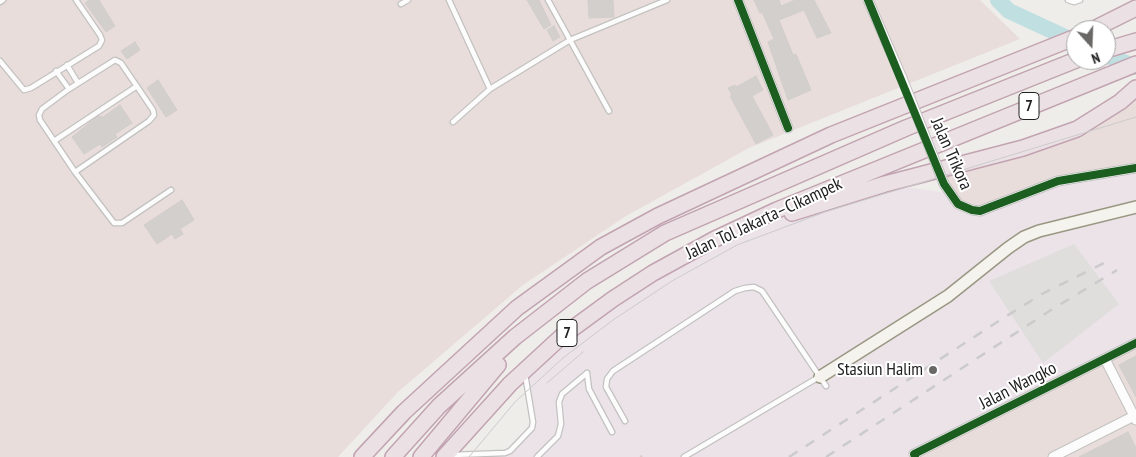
<!DOCTYPE html>
<meta charset="utf-8">
<style>
body{margin:0}
#map{position:relative;width:1136px;height:457px;overflow:hidden;background:#efedea;font-family:"PT Sans Narrow",sans-serif}
canvas{display:block}
.north{position:absolute;left:1066px;top:20px;width:50px;height:50px;box-sizing:border-box;background:#fff;border:1px solid #a6a6a6;border-radius:50%;rotate:160deg;font-size:14px;font-weight:700;line-height:20px;text-align:center;color:#212121}
.north::after{content:'';display:block;margin:auto;width:18px;height:22px;background:#696867;clip-path:polygon(50% 0,100% 100%,50% 72%,0 100%)}
</style>
<div id="map">
<canvas width="1136" height="457"></canvas>
<div class="north">N</div>
</div>
<script>
const c = document.querySelector('canvas').getContext('2d');
c.lineJoin = 'round';
function fillPath(path, color) {
  c.fillStyle = color;
  c.fill(path, 'evenodd');
}
function poly(rows) {
  const path = new Path2D();
  for (const r of rows) {
    path.moveTo(r[0], r[1]);
    for (let i = 2; i < r.length; i += 2) path.lineTo(r[i], r[i + 1]);
  }
  return path;
}
function strokePath(path, color, width, dash) {
  c.strokeStyle = color;
  c.lineWidth = width;
  c.lineCap = dash ? 'butt' : 'round';
  c.setLineDash(dash || []);
  c.stroke(path);
}
function write(font, color, halo, rows, align = 'center') {
  c.font = font + ' "PT Sans Narrow",sans-serif';
  c.lineWidth = 4;
  c.setLineDash([]);
  c.textBaseline = 'middle';
  c.strokeStyle = halo;
  c.fillStyle = color;
  for (const [text, x, y, turn = 0] of rows) {
    c.save();
    c.translate(x, y);
    c.rotate((+turn || 0) * Math.PI / 180);
    c.textAlign = isNaN(turn) ? turn : align;
    if (halo) c.strokeText(text, 0, 0);
    c.fillText(text, 0, 0);
    c.restore();
  }
}
const industrial = poly([
 [1136,168,1136,343,915,457,444,457,505,453,532,428,525,370,653,273,779,217,885,184,948,193,1025,193]
]);
const military = poly([
 [0,0,980,0,1020,39,749,148,626,216,523,285,398,392,338,457,0,457],
 [1136,88,1136,168,1082,176,995,207,964,208,944,184,946,167,1077,129],
 [1136,343,1136,457,915,457]
]);
const parking = poly([
 [1074,244,1119,304,1043,363,989,281]
]);
const river = poly([
 [998,0,1009,11,1076,42],
 [1106,55,1136,67]
]);
const building = poly([
 [89,0,99,0,115,26,106,32,85,3,89,0],
 [527,0,539,0,551,25,544,29,527,0],
 [588,0,613,0,614,17,589,18,588,0],
 [754,0,779,0,781,6,795,0,814,0,831,33,817,38,804,10,779,20,793,55,796,54,811,90,788,100,768,42,774,39,762,12,760,13,754,0],
 [554,26,560,37,553,41,547,30,554,26],
 [135,42,140,50,127,59,121,51,135,42],
 [756,76,763,90,752,96,773,135,756,144,730,96,732,95,728,88,735,85,736,87,756,76],
 [158,80,177,110,166,117,147,88,158,80],
 [120,105,132,123,115,134,117,137,102,147,100,144,84,154,72,137,98,116,103,117,120,105],
 [182,200,194,220,180,229,183,234,175,239,172,234,157,244,144,225,182,200],
 [1136,356,1136,397,1119,365,1136,356],
 [1128,432,1136,448,1136,457,1079,457,1128,432]
]);
const path = poly([
 [640,456,643,457]
]);
const lane = poly([
 [449,0,490,89],
 [548,0,609,111],
 [1068,0,1074,2,1080,0],
 [0,2,3,0],
 [401,4,408,0],
 [0,61,24,90,31,88,99,46,102,40,100,35,76,0],
 [67,65,78,83],
 [56,71,69,89],
 [453,122,490,89,570,40,667,0],
 [54,141,137,86],
 [75,172,149,121,154,115,153,110,121,63,115,60,69,89,42,109,39,115,40,120,75,172,114,223,122,223,171,190],
 [587,373,589,389,612,432],
 [625,421,606,387,607,379,613,371,735,291,745,288,754,287,762,291,826,386],
 [452,455,505,453,510,451,532,428,533,422,525,374],
 [537,457,558,436,561,424,559,402,562,394,587,373],
 [684,457,819,377]
]);
const street = poly([
 [738,0,788,128],
 [868,0,902,78],
 [944,184,958,204,972,210,980,211,1058,181,1136,168],
 [1105,359,1136,420],
 [915,457,914,454,1136,343],
 [1053,457,1136,415]
]);
const secondary = poly([
 [820,377,948,296,1008,248,1024,237,1039,231,1136,207]
]);
const highway = poly([
 [1092,30,1136,8],
 [1106,50,1136,41],
 [792,213,885,184,1023,148,1077,129,1120,102,1136,88],
 [362,457,404,412,517,308,601,247,658,216,831,135,1076,37],
 [393,457,439,406,515,337,587,281,665,233,906,128,1076,60],
 [421,457,498,365],
 [444,457,510,384,561,337,613,299,653,273,715,239,777,210,1136,64]
]);
const tram = poly([
 [547,383,583,352],
 [469,457,515,402,563,358,613,320,672,281,737,245,825,212,1136,117]
]);
const rail = poly([
 [789,457,1005,317,1042,294,1112,259],
 [826,457,1051,310,1117,270]
]);
const streetBridge = poly([
 [902,78,944,184]
]);
const cycleway = poly([
 [738,0,788,128],
 [868,0,944,184,958,204,972,210,980,211,1058,181,1136,168],
 [915,457,914,454,1136,343]
]);
const markers = [
 [933,370,5,"#696867"]
];
const shields = [
 [1029,106,20],
 [567,333,20]
];
const shieldNames = [
 ["7",1029,106],
 ["7",567,333]
];
const streetNames = [
 ["Jalan Trikora",951,154,66],
 ["Jalan Tol Jakarta–Cikampek",764,219,-25],
 ["Jalan Wangko",1018,386,-27]
];
const poiNames = [
 ["Stasiun Halim",923,370]
];
fillPath(industrial, '#ece3e9');
fillPath(military, '#e8dddb');
fillPath(parking, '#dfdedd');
strokePath(river, '#c0dfe0', 16);
fillPath(building, '#d2cfcd');
strokePath(building, '#d2cecb', 1);
strokePath(lane, '#c2c2c0', 7);
strokePath(street, '#c2c2c0', 11);
strokePath(secondary, '#999782', 14);
strokePath(highway, '#c2a3b1', 18);
strokePath(path, '#dbcdcd', 2, [2.5, 2.5]);
strokePath(lane, '#fdfcfc', 4.5);
strokePath(street, '#fdfcfc', 9);
strokePath(secondary, '#f4f3ed', 11);
strokePath(highway, '#ebe1e4', 15);
strokePath(tram, '#cbcbcb', 1);
strokePath(rail, '#cbcbcb', 2.5, [10, 10]);
strokePath(streetBridge, '#c2c2c0', 11, []);
strokePath(streetBridge, '#fdfcfc', 9);
strokePath(cycleway, '#1b5e20', 8);
for (const [x, y, r, color] of markers) {
  const dot = new Path2D();
  dot.arc(x, y, r, 0, 2 * Math.PI);
  c.fillStyle = color;
  c.fill(dot);
  strokePath(dot, '#fff', 2);
}
for (const [x, y, w] of shields) {
  const box = new Path2D();
  box.roundRect(x - w / 2, y - 13.5, w, 27, 4);
  c.fillStyle = '#fff';
  c.fill(box);
  strokePath(box, '#212121', 1);
}
write('bold 16px', '#212121', null, shieldNames);
write('18px', '#212121', '#fff', streetNames);
write('18px', '#212121', '#fff', poiNames, 'right');
</script>
